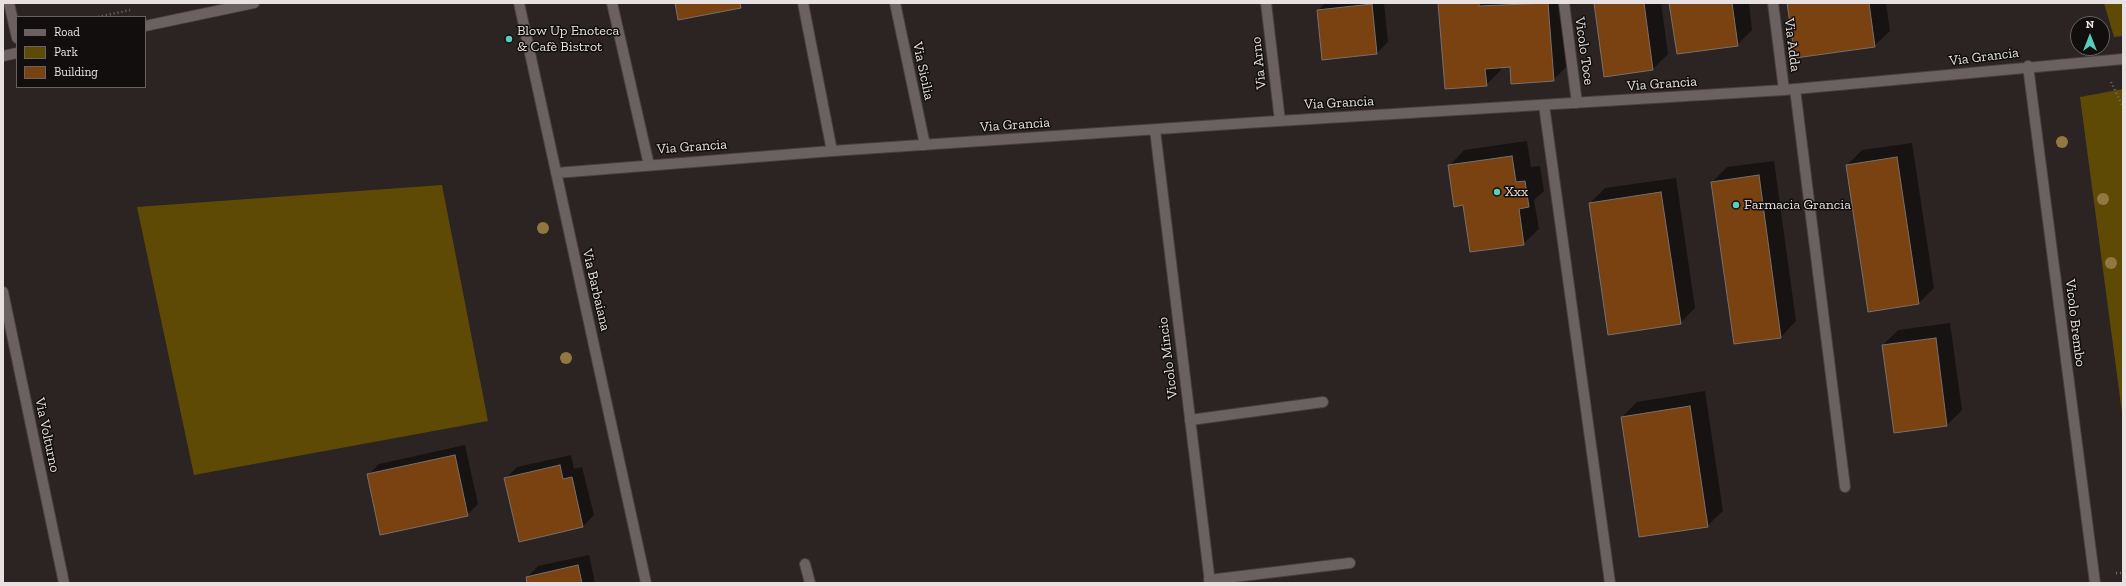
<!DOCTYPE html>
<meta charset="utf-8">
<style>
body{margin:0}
#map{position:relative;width:2126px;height:586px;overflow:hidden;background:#2c2423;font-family:"Zilla Slab",serif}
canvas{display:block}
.frame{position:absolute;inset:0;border:4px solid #e7e1e1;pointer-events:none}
.legend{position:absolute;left:16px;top:16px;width:130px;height:72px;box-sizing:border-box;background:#120e0e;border:1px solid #676262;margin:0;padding:5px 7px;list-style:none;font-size:12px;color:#e7e1e1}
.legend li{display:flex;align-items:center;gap:8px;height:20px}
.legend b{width:20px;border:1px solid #676262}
.north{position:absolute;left:2070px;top:16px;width:40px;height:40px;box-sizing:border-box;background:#120e0e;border:1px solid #676262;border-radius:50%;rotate:0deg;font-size:11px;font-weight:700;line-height:16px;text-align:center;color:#e7e1e1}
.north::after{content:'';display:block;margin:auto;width:14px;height:18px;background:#58cebf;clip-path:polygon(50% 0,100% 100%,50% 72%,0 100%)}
</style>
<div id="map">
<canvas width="2126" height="586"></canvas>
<div class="frame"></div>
<ul class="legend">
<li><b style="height:5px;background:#6b6160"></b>Road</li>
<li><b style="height:11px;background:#5f4a05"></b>Park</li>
<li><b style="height:11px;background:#794210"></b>Building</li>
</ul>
<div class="north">N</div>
</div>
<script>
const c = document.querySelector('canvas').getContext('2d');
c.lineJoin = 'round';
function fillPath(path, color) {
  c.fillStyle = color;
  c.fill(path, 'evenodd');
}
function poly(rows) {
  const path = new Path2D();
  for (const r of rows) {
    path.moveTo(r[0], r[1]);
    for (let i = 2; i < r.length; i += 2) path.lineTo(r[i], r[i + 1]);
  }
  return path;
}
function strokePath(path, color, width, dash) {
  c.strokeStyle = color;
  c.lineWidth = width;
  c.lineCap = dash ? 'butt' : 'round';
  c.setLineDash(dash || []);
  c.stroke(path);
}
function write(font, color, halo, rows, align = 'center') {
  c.font = font + ' "Zilla Slab",serif';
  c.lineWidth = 3;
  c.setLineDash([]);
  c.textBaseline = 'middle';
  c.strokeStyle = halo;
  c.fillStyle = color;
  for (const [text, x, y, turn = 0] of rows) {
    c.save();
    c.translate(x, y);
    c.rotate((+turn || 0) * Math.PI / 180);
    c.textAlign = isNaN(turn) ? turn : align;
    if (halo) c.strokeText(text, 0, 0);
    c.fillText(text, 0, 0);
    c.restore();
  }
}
const green = poly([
 [2104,3,2123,3,2123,36,2114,37],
 [2123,89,2123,420,2080,97],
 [442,185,488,421,194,475,137,207]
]);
const shadow = poly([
 [1325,3,1384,3,1388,42,1377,53,1318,11],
 [1439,3,1564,3,1568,65,1553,80,1511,66,1501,67,1501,70,1486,85],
 [1595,3,1661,3,1668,54,1653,69],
 [1670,3,1749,3,1752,30,1737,45],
 [1788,3,1886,3,1890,31,1874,46],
 [1527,141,1531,167,1540,166,1544,191,1534,200,1539,229,1523,244,1464,204,1449,166,1464,150],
 [1912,143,1934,288,1919,303,1847,165,1862,150],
 [1774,161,1796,321,1781,337,1712,182,1727,167],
 [1676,178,1695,308,1680,323,1590,203,1605,188],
 [1950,323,1962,410,1947,425,1895,432,1883,345,1898,330],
 [1705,391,1723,511,1707,526,1622,417,1637,402],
 [465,445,478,504,467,515,368,475,379,464],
 [571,455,574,469,582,467,594,515,583,526,506,478,517,467],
 [589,555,595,583,528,583,527,577,538,566]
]);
const building = poly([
 [675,3,740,3,741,8,678,20,675,3],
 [1438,3,1479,3,1479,6,1548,3,1554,81,1511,84,1510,67,1485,69,1487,86,1445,89,1438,3],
 [1594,3,1644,3,1653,70,1604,77,1594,3],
 [1669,3,1732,3,1738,46,1677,54,1669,3],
 [1787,3,1869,3,1875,47,1795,58,1787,3],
 [1372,4,1377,54,1322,60,1317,10,1372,4],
 [1512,156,1516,182,1525,181,1529,207,1519,209,1524,245,1470,252,1463,205,1454,207,1448,165,1512,156],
 [1897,157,1919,304,1868,312,1846,165,1897,157],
 [1759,175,1781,338,1734,344,1711,182,1759,175],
 [1661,192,1681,324,1608,335,1589,203,1661,192],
 [1936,338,1947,426,1894,433,1882,345,1936,338],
 [1690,406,1708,527,1639,537,1621,417,1690,406],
 [455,455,468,516,380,535,367,474,455,455],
 [560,465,563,479,572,477,583,527,519,542,504,478,560,465],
 [578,565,582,583,527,583,526,577,578,565]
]);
const path = poly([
 [98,17,130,10],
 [2111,82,2123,107],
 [2116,573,2123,573]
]);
const lane = poly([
 [612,3,649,165],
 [803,3,832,151],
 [1795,89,1845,487],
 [1544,105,1610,583],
 [1190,420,1323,402],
 [805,564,810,583],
 [1209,580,1350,563]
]);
const street = poly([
 [9,3,17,38],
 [519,3,646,583],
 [895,3,925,145],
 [1266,3,1280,121],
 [1564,3,1577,103],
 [1773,3,1784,90],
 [145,26,254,3],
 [3,56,17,53],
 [2028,66,2095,583],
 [1155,130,1210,583],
 [556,173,832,151,1262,122,1784,90,2123,59],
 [3,292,64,583]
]);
const trees = [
 [2062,142],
 [2103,199],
 [543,228],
 [2111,263],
 [566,358]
];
const markers = [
 [509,39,4,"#58cebf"],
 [1497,192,4,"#58cebf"],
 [1736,205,4,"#58cebf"]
];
const poiNames = [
 ["Blow Up Enoteca",517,31],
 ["& Cafè Bistrot",517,47],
 ["Xxx",1505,192],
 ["Farmacia Grancia",1744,205]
];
const streetNames = [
 ["Via Adda",1792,45,83],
 ["Vicolo Toce",1584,51,82],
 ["Via Grancia",1984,57,-7],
 ["Via Arno",1259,63,-96],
 ["Via Sicilia",923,71,78],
 ["Via Grancia",1662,84,-4],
 ["Via Grancia",1339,103,-3],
 ["Via Grancia",1015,125,-4],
 ["Via Grancia",692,147,-4],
 ["Via Barbaiana",596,290,77],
 ["Vicolo Brembo",2075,323,83],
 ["Vicolo Mincio",1168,358,-97],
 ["Via Volturno",47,435,78]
];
fillPath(green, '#5f4a05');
fillPath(shadow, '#0007');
fillPath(building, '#794210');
strokePath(building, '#78706b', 1);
strokePath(lane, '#47403f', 12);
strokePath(street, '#47403f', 12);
strokePath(path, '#746d6c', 2.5, [1, 3]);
strokePath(lane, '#6b6160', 10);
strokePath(street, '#6b6160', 10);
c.fillStyle = '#907840';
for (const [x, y] of trees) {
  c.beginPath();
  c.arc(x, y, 6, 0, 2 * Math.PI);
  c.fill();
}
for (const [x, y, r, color] of markers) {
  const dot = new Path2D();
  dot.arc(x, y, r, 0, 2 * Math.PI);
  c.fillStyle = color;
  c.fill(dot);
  strokePath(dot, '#120e0e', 1.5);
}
write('14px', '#e7e1e1', '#120e0e', poiNames, 'left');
write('14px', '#e7e1e1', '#120e0e', streetNames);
</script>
